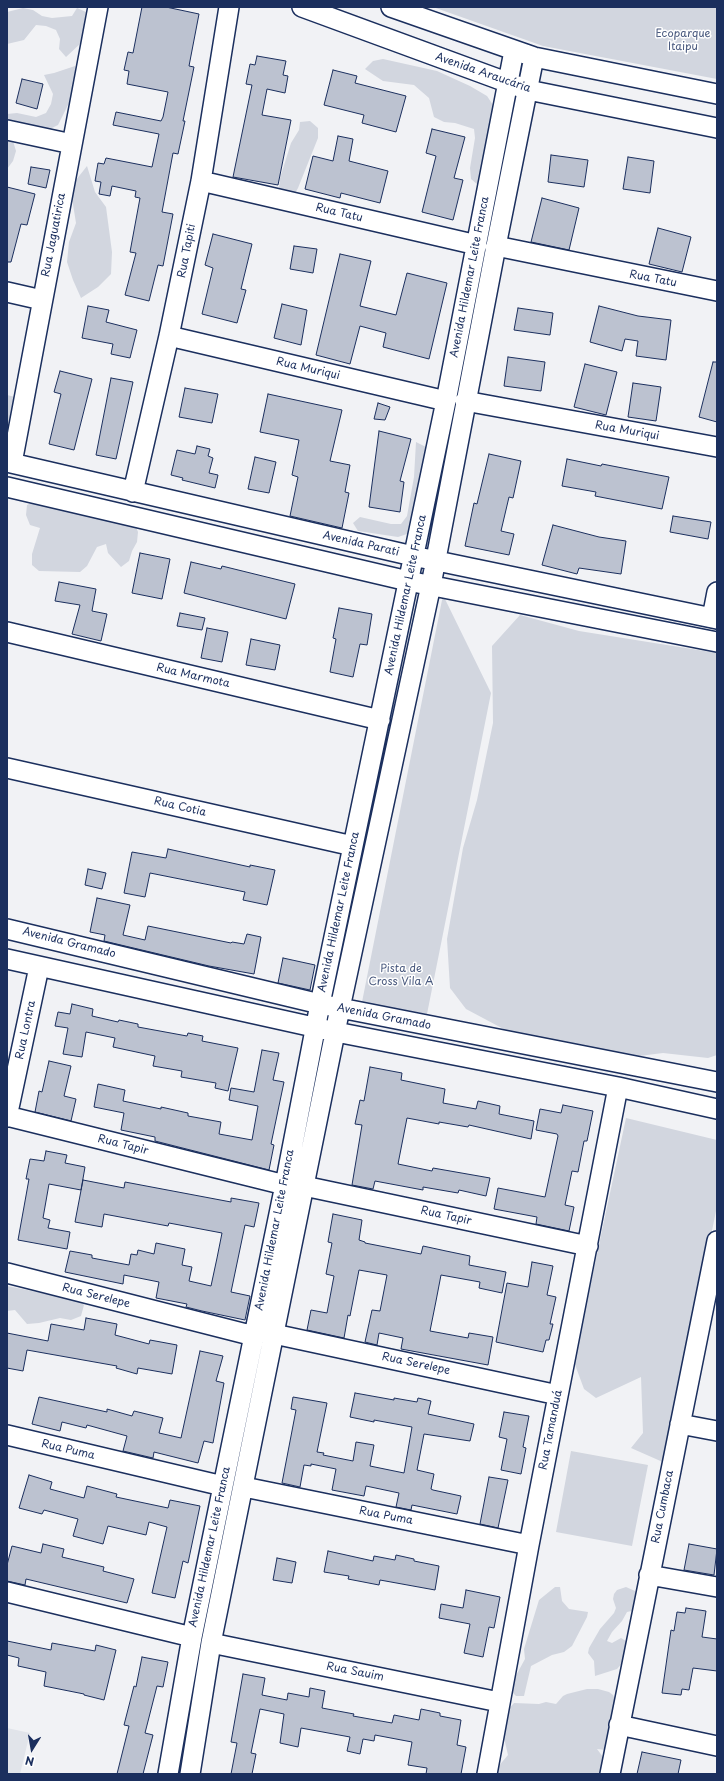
<!DOCTYPE html>
<meta charset="utf-8">
<style>
body{margin:0}
#map{position:relative;width:724px;height:1781px;overflow:hidden;background:#f1f2f5;font-family:"Playpen Sans",sans-serif}
canvas{display:block}
.frame{position:absolute;inset:0;border:8px solid #1b2f5e;pointer-events:none}
.north{position:absolute;left:12px;top:1729px;width:40px;height:40px;-webkit-text-stroke:3px #fff;paint-order:stroke;rotate:191deg;font-size:11px;font-weight:700;line-height:16px;text-align:center;color:#1b2f5e}
.north::after{content:'';display:block;margin:auto;width:14px;height:18px;background:#1b2f5e;clip-path:polygon(50% 0,100% 100%,50% 72%,0 100%)}
</style>
<div id="map">
<canvas width="724" height="1781"></canvas>
<div class="frame"></div>
<div class="north">N</div>
</div>
<script>
const c = document.querySelector('canvas').getContext('2d');
c.lineJoin = 'round';
function fillPath(path, color) {
  c.fillStyle = color;
  c.fill(path, 'evenodd');
}
function poly(rows) {
  const path = new Path2D();
  for (const r of rows) {
    path.moveTo(r[0], r[1]);
    for (let i = 2; i < r.length; i += 2) path.lineTo(r[i], r[i + 1]);
  }
  return path;
}
function strokePath(path, color, width, dash) {
  c.strokeStyle = color;
  c.lineWidth = width;
  c.lineCap = dash ? 'butt' : 'round';
  c.setLineDash(dash || []);
  c.stroke(path);
}
function write(font, color, halo, rows, align = 'center') {
  c.font = font + ' "Playpen Sans",sans-serif';
  c.lineWidth = 3;
  c.setLineDash([]);
  c.textBaseline = 'middle';
  c.strokeStyle = halo;
  c.fillStyle = color;
  for (const [text, x, y, turn = 0] of rows) {
    c.save();
    c.translate(x, y);
    c.rotate((+turn || 0) * Math.PI / 180);
    c.textAlign = isNaN(turn) ? turn : align;
    if (halo) c.strokeText(text, 0, 0);
    c.fillText(text, 0, 0);
    c.restore();
  }
}
const built = poly([
 [7,1728,30,1733,20,1774,7,1774]
]);
const green = poly([
 [433,7,717,7,717,79,543,46],
 [23,8,33,10,42,16,52,18,72,16,77,8,86,12,81,43,66,57,59,49,60,39,56,30,46,26,36,25,24,40,7,44,7,12],
 [383,59,437,71,470,86,487,96,493,105,493,115,478,185,471,179,470,168,475,138,474,129,455,123,444,122,434,117,429,98,414,85,383,81,365,69,373,61],
 [75,66,78,76,72,97,58,125,50,129,39,131,7,126,7,114,17,113,36,117,46,113,51,104,53,94,44,75,54,73],
 [310,121,318,128,318,138,298,188,293,197,285,196,279,189,280,178,291,143,299,130,300,122],
 [7,141,13,141,16,151,13,161,7,169],
 [87,166,95,192,106,207,112,252,111,274,98,287,81,298,73,280,67,262,69,242,76,223,72,198,76,180],
 [7,395,15,397,17,406,7,444],
 [416,442,426,447,431,456,413,525,407,534,398,537,358,531,353,523,360,517,391,524,401,524,407,516,414,477],
 [37,500,134,522,138,532,137,542,132,551,129,561,121,567,108,553,106,544,97,547,87,566,80,572,39,571,32,565,32,554,40,528,30,525,26,515,27,505],
 [443,595,491,693,427,1014,362,1002],
 [520,615,579,631,717,653,717,1055,708,1058,663,1053,639,1056,615,1055,513,1034,466,1009,450,988,447,939,463,848,477,800,493,723,492,646],
 [626,1118,717,1140,717,1206,665,1463,631,1448,643,1433,641,1377,596,1398,584,1389,574,1362],
 [7,1286,57,1296,77,1297,84,1305,81,1316,71,1320,60,1318,39,1323,27,1324,15,1310,7,1311],
 [571,1451,648,1465,632,1546,556,1532],
 [555,1587,560,1587,562,1601,569,1609,588,1612,587,1617,572,1646,564,1652,552,1655,531,1666,524,1696,516,1696,512,1692,513,1681,525,1659,524,1649,539,1600],
 [626,1587,635,1591,638,1596,636,1610,627,1612,622,1621,612,1632,607,1641,612,1643,621,1638,626,1641,624,1661,617,1669,595,1676,594,1661,588,1653,589,1648,600,1629,614,1613,616,1608,613,1599,614,1594,617,1590],
 [587,1689,598,1689,609,1692,613,1695,615,1700,611,1715,613,1722,606,1750,597,1749,603,1757,602,1774,492,1774,508,1755,501,1725,507,1711,514,1703,539,1704,546,1702,556,1704,563,1696,567,1694]
]);
const building = poly([
 [142,7,166,7,199,14,189,66,194,67,183,121,185,121,178,154,173,153,162,212,173,214,163,266,158,265,149,301,125,295,136,253,130,252,140,198,135,197,136,191,112,186,110,196,99,194,101,182,95,181,98,163,104,164,106,158,152,167,159,134,113,125,116,112,161,121,163,117,168,92,127,84,129,71,124,70,128,52,133,53,142,7],
 [257,56,286,61,283,75,288,76,285,93,267,89,262,115,291,120,278,185,233,177,252,85,246,84,250,64,255,65,257,56],
 [333,70,357,76,355,83,406,96,396,132,362,123,364,115,324,105,333,70],
 [22,79,43,84,37,109,16,103,22,79],
 [432,129,465,137,454,178,463,180,453,220,422,212,436,156,426,153,432,129],
 [338,136,353,139,349,161,388,171,380,203,341,193,340,198,305,189,313,156,333,161,338,136],
 [551,155,588,160,584,187,548,182,551,155],
 [628,157,654,161,650,193,623,189,628,157],
 [31,167,50,170,46,188,28,184,31,167],
 [7,187,35,194,27,225,21,224,11,262,7,262,7,187],
 [542,198,579,208,569,250,531,242,542,198],
 [658,228,691,237,682,272,649,264,658,228],
 [213,234,252,244,241,289,246,290,237,323,202,314,213,268,205,265,213,234],
 [294,246,317,249,313,273,290,269,294,246],
 [340,254,371,261,360,306,396,315,407,273,447,283,429,359,383,347,386,333,360,326,350,364,316,355,340,254],
 [282,304,307,310,301,345,274,338,282,304],
 [88,306,109,310,106,322,137,330,130,358,111,354,113,344,82,338,88,306],
 [599,306,638,316,671,320,666,360,636,356,638,341,625,339,622,351,590,342,599,306],
 [518,308,553,313,550,335,514,330,518,308],
 [508,357,545,362,541,391,504,386,508,357],
 [713,362,717,362,717,422,699,417,713,362],
 [585,364,617,372,606,415,574,407,585,364],
 [60,371,92,379,74,450,49,444,61,394,54,392,60,371],
 [111,378,133,382,116,459,96,455,111,378],
 [633,383,661,387,656,421,628,417,633,383],
 [185,388,218,394,212,423,179,417,185,388],
 [268,394,342,410,330,461,350,465,345,492,349,493,342,528,290,516,298,477,292,475,299,440,260,432,268,394],
 [378,403,390,407,385,420,374,419,378,403],
 [379,431,411,439,400,481,404,482,400,512,369,507,379,431],
 [197,446,210,449,208,456,213,458,209,473,218,475,215,488,182,480,183,478,171,475,177,450,195,454,197,446],
 [489,454,521,461,513,498,509,497,501,531,514,534,509,555,465,546,474,503,477,504,489,454],
 [255,457,276,462,269,493,248,489,255,457],
 [567,459,601,466,602,464,669,477,662,509,595,496,596,492,562,486,567,459],
 [673,516,711,522,708,539,670,532,673,516],
 [553,525,599,537,626,541,621,574,579,568,577,574,542,565,553,525],
 [140,553,170,559,162,599,132,593,140,553],
 [191,562,221,569,222,566,295,584,286,619,184,593,191,562],
 [59,582,96,589,92,611,107,614,101,641,72,634,80,605,55,601,59,582],
 [339,608,372,614,367,645,360,644,353,677,330,672,336,639,333,638,339,608],
 [180,613,205,618,202,630,177,626,180,613],
 [207,628,228,632,222,662,201,658,207,628],
 [251,639,280,645,275,670,246,665,251,639],
 [168,849,250,867,250,865,275,870,267,905,243,900,245,892,150,873,145,897,124,893,132,852,166,858,168,849],
 [88,869,106,873,102,889,85,885,88,869],
 [97,898,130,905,123,935,145,940,148,926,231,943,232,942,244,944,247,934,261,937,254,974,209,966,104,941,105,935,90,932,97,898],
 [283,958,315,965,310,990,278,983,283,958],
 [72,1004,93,1009,92,1016,118,1022,119,1020,138,1024,138,1027,187,1036,188,1033,203,1036,202,1041,238,1048,228,1091,215,1088,216,1083,181,1077,182,1071,153,1066,155,1056,113,1047,115,1038,86,1032,82,1057,63,1054,68,1028,55,1026,58,1012,70,1014,72,1004],
 [262,1050,279,1053,273,1080,284,1082,271,1144,274,1145,269,1170,155,1141,155,1137,121,1130,124,1113,94,1107,98,1084,125,1090,123,1101,161,1109,161,1107,188,1113,188,1116,221,1122,219,1134,252,1140,258,1106,229,1100,231,1088,254,1092,262,1050],
 [49,1061,71,1066,64,1096,76,1099,71,1121,35,1112,39,1091,42,1092,49,1061],
 [370,1067,402,1073,401,1080,445,1089,443,1103,476,1109,478,1101,500,1106,499,1114,534,1121,531,1139,469,1125,468,1127,439,1122,439,1124,407,1118,398,1164,432,1171,433,1168,490,1178,486,1196,459,1190,458,1193,423,1187,423,1190,375,1181,373,1189,352,1185,362,1125,355,1124,360,1100,364,1101,370,1067],
 [563,1105,593,1111,587,1141,584,1141,578,1172,572,1171,565,1205,574,1207,569,1231,536,1224,537,1217,494,1209,498,1188,545,1197,558,1136,557,1134,536,1130,540,1109,561,1113,563,1105],
 [46,1151,67,1155,65,1163,85,1167,81,1190,49,1184,43,1218,50,1220,48,1228,70,1232,67,1249,18,1240,29,1179,26,1179,30,1159,44,1161,46,1151],
 [83,1180,124,1188,125,1182,231,1202,231,1198,259,1203,254,1227,245,1225,231,1292,250,1296,245,1320,202,1311,186,1307,187,1304,156,1298,159,1282,124,1275,123,1284,65,1272,70,1251,92,1255,92,1258,129,1265,131,1254,137,1255,138,1250,154,1254,156,1243,185,1249,182,1265,192,1267,189,1281,211,1286,217,1258,222,1233,169,1223,168,1226,104,1214,102,1227,75,1222,83,1180],
 [333,1214,362,1220,359,1240,365,1242,365,1243,421,1254,423,1246,446,1251,470,1256,469,1265,506,1272,502,1293,479,1288,480,1282,441,1275,436,1301,430,1331,468,1338,469,1333,493,1337,488,1365,401,1349,403,1338,379,1333,377,1345,365,1342,372,1310,380,1311,387,1275,359,1270,350,1316,348,1315,344,1338,307,1330,311,1310,327,1313,334,1276,326,1274,332,1243,328,1242,333,1214],
 [532,1262,553,1266,547,1295,556,1297,550,1324,553,1324,549,1340,546,1340,543,1352,496,1342,507,1283,528,1287,532,1262],
 [86,1318,117,1324,115,1335,149,1344,150,1340,177,1345,172,1374,138,1368,137,1374,116,1368,117,1366,27,1350,23,1371,7,1368,7,1333,48,1341,51,1324,84,1330,86,1318],
 [200,1351,223,1356,216,1381,224,1383,213,1443,204,1441,198,1463,154,1452,153,1458,123,1451,127,1436,87,1425,86,1428,62,1422,60,1431,32,1424,39,1397,107,1412,107,1409,132,1416,134,1411,163,1418,159,1433,181,1438,200,1351],
 [355,1393,394,1400,394,1398,417,1402,418,1398,431,1401,428,1414,474,1424,470,1441,424,1434,417,1470,434,1474,431,1489,433,1490,461,1496,457,1514,412,1505,411,1510,396,1507,399,1493,366,1486,364,1496,332,1490,336,1469,311,1464,311,1466,304,1465,300,1487,282,1483,296,1410,291,1409,293,1397,327,1403,317,1452,324,1453,323,1455,353,1461,356,1442,374,1445,370,1466,404,1473,412,1427,374,1420,374,1422,350,1417,355,1393],
 [504,1412,529,1416,523,1447,526,1448,521,1474,501,1470,507,1439,499,1437,504,1412],
 [29,1475,52,1482,50,1489,84,1498,87,1486,117,1494,116,1497,168,1508,170,1500,200,1506,188,1563,183,1561,175,1598,152,1593,167,1527,149,1522,146,1535,108,1526,103,1544,73,1536,78,1519,44,1510,42,1514,19,1508,29,1475],
 [489,1477,508,1480,498,1528,480,1524,489,1477],
 [43,1544,64,1549,62,1557,104,1567,103,1571,134,1579,127,1603,26,1579,25,1585,7,1581,7,1565,12,1546,41,1553,43,1544],
 [689,1544,717,1549,714,1575,684,1570,689,1544],
 [328,1551,373,1561,374,1556,395,1560,396,1555,414,1559,414,1561,439,1566,435,1590,380,1580,379,1585,348,1579,349,1576,324,1572,328,1551],
 [277,1558,296,1562,292,1583,273,1580,277,1558],
 [466,1590,500,1597,494,1628,489,1627,483,1657,464,1653,470,1624,439,1618,441,1604,463,1608,466,1590],
 [686,1608,706,1611,702,1637,717,1639,717,1671,693,1668,689,1690,682,1689,681,1695,662,1693,671,1630,674,1631,677,1612,685,1613,686,1608],
 [7,1641,51,1650,52,1643,95,1651,96,1645,116,1650,104,1700,84,1695,84,1694,44,1686,46,1672,18,1666,19,1658,7,1655,7,1641],
 [142,1657,168,1662,163,1687,157,1686,145,1733,153,1735,143,1774,117,1774,129,1726,124,1725,134,1686,136,1687,142,1657],
 [243,1674,265,1678,262,1695,287,1700,288,1693,309,1697,310,1688,325,1691,322,1708,354,1714,353,1716,392,1723,394,1715,419,1720,421,1709,440,1713,440,1716,461,1720,457,1745,466,1747,461,1774,426,1774,427,1768,408,1765,412,1742,375,1735,374,1741,363,1739,360,1754,347,1751,350,1737,301,1728,298,1747,280,1743,284,1714,260,1709,251,1753,256,1754,252,1774,231,1774,237,1743,231,1742,243,1674],
 [642,1752,681,1760,678,1774,637,1774,642,1752]
]);
const minor = poly([
 [302,7,528,90,717,128],
 [391,7,534,57,717,94],
 [7,130,72,144],
 [201,181,477,245],
 [496,246,717,291],
 [7,292,42,300],
 [169,336,446,401],
 [465,401,717,447],
 [7,462,413,556,717,619],
 [12,463,98,7],
 [7,487,408,581,717,642],
 [133,492,169,336,201,181,229,7],
 [712,618,717,592],
 [7,632,380,720],
 [7,768,353,846],
 [7,929,320,1004,717,1082],
 [7,959,336,1032,618,1087,717,1109],
 [7,1116,285,1185],
 [7,1117,39,967],
 [304,1186,588,1246],
 [7,1273,254,1336],
 [274,1334,558,1395],
 [680,1424,717,1431],
 [7,1435,223,1486],
 [244,1487,529,1545],
 [649,1575,717,1587],
 [7,1592,192,1637],
 [211,1643,499,1702],
 [619,1725,717,1746],
 [168,1774,192,1637,285,1185,320,1004,446,401,514,51],
 [190,1774,211,1643,340,1008,431,585,496,246,534,57],
 [487,1774,529,1545,618,1087],
 [610,1774,717,1241]
]);
const parkNames = [
 ["Ecoparque",683,34],
 ["Itaipu",683,47],
 ["Pista de",401,969],
 ["Cross Vila A",401,982]
];
const streetNames = [
 ["Avenida Araucária",483,73,19],
 ["Rua Tatu",339,213,13],
 ["Rua Jaguatirica",54,235,-79],
 ["Rua Tapiti",187,251,-79],
 ["Avenida Hildemar Leite Franca",470,277,-79],
 ["Rua Tatu",653,279,11],
 ["Rua Muriqui",308,369,13],
 ["Rua Muriqui",627,431,10],
 ["Avenida Parati",361,544,13],
 ["Avenida Hildemar Leite Franca",406,595,-78],
 ["Rua Marmota",193,676,13],
 ["Rua Cotia",180,807,13],
 ["Avenida Hildemar Leite Franca",339,912,-78],
 ["Avenida Gramado",69,943,14],
 ["Avenida Gramado",384,1017,11],
 ["Rua Lontra",26,1030,-78],
 ["Rua Tapir",123,1145,14],
 ["Rua Tapir",446,1216,12],
 ["Avenida Hildemar Leite Franca",275,1230,-79],
 ["Rua Serelepe",96,1296,14],
 ["Rua Serelepe",416,1364,12],
 ["Rua Tamanduá",551,1430,-79],
 ["Rua Puma",68,1450,13],
 ["Rua Cumbaca",663,1507,-79],
 ["Rua Puma",386,1516,11],
 ["Avenida Hildemar Leite Franca",210,1547,-78],
 ["Rua Sauim",355,1672,11]
];
fillPath(built, '#e1e4ea');
fillPath(green, '#d2d6df');
fillPath(building, '#bcc2d0');
strokePath(building, '#1b2f5e', 1);
strokePath(minor, '#1b2f5e', 22);
strokePath(minor, '#fff', 19);
write('11px', '#49597e', '#fff', parkNames);
write('11px', '#1b2f5e', '#fff', streetNames);
</script>
